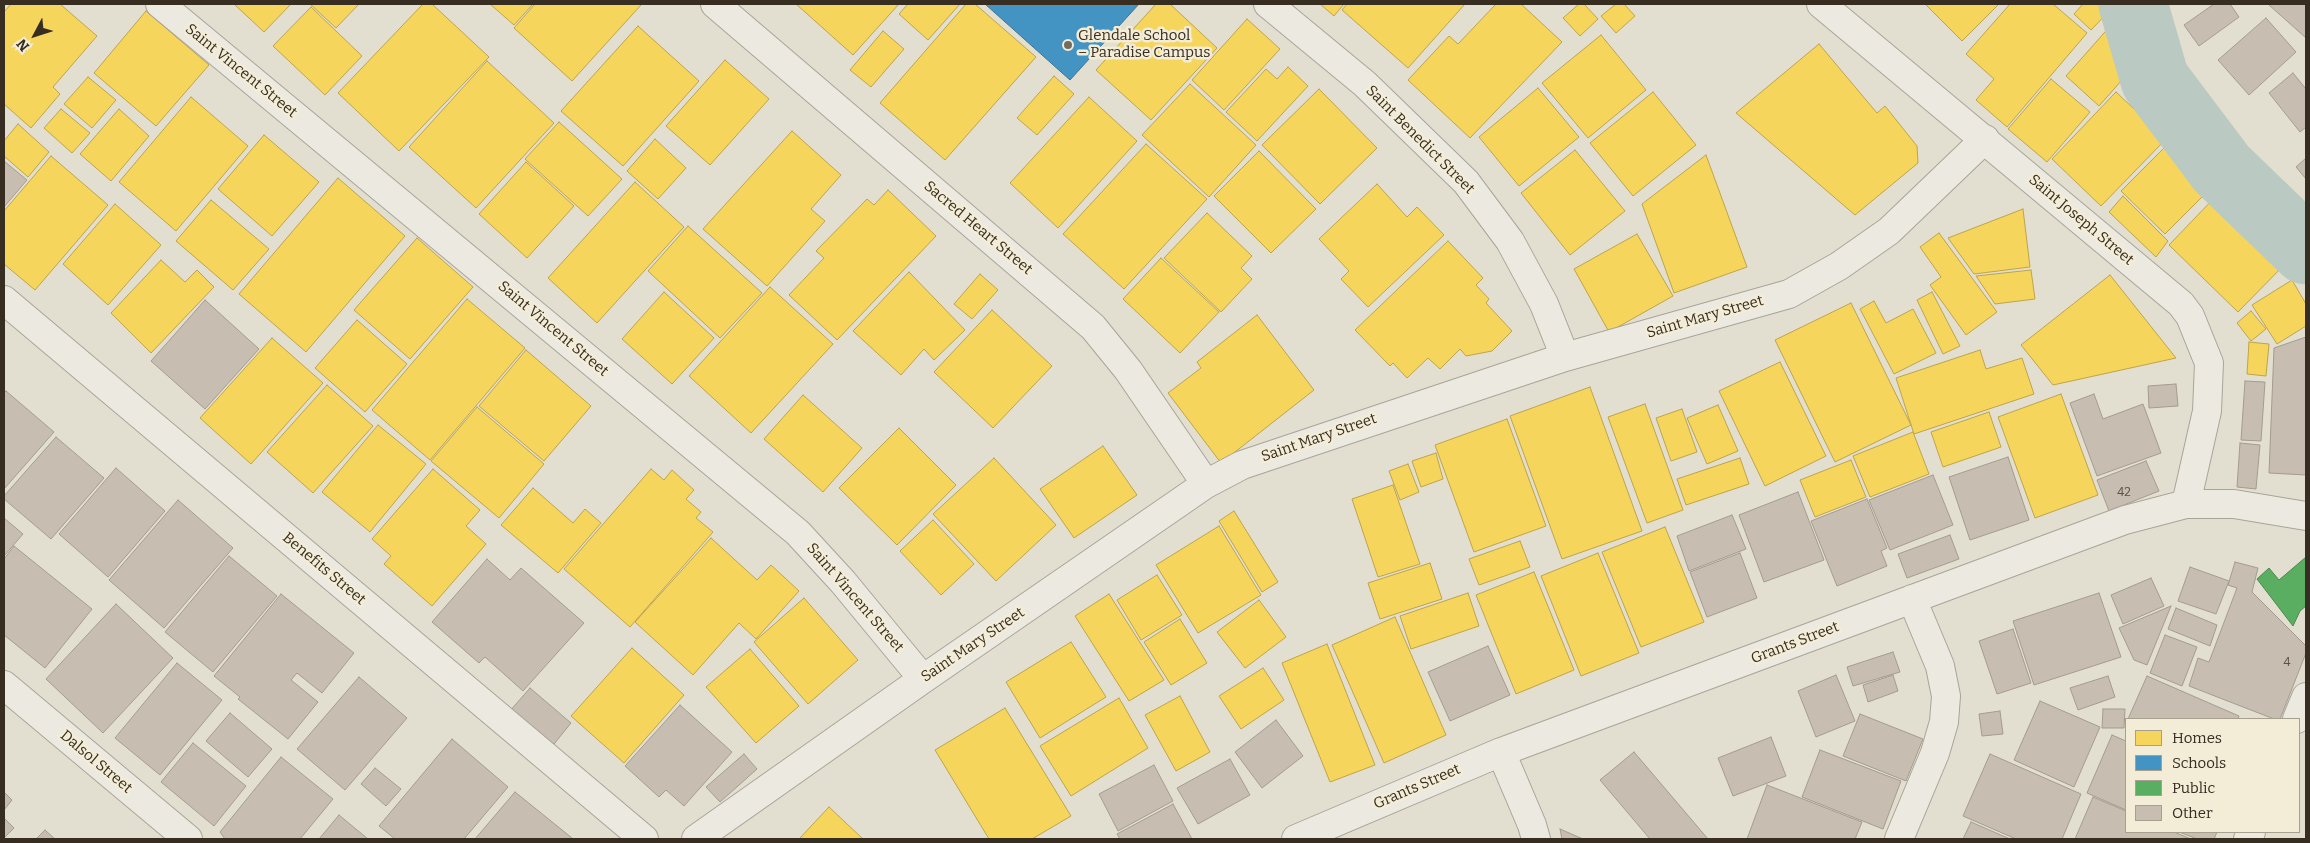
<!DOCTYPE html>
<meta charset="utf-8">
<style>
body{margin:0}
#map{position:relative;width:2310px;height:843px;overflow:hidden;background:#e3dfd0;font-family:Bitter,serif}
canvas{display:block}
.frame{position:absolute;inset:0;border:5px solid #372d21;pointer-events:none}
.legend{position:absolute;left:2125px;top:718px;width:175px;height:115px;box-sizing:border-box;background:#f3edd7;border:1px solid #a8a08e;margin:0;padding:6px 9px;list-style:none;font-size:15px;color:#372d21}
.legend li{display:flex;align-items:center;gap:10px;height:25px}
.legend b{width:25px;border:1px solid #a8a08e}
.north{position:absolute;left:10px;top:10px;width:50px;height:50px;-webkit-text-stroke:4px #f3edd7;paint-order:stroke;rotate:230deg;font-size:14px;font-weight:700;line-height:20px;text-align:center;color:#372d21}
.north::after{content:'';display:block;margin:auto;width:18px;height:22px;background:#372d21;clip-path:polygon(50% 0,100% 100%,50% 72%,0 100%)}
</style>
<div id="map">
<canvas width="2310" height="843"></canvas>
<div class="frame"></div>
<ul class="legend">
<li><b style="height:14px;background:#f6d55c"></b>Homes</li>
<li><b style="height:14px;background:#4393c3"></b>Schools</li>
<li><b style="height:14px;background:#5aae61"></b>Public</li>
<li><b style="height:14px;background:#c7beb1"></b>Other</li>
</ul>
<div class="north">N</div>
</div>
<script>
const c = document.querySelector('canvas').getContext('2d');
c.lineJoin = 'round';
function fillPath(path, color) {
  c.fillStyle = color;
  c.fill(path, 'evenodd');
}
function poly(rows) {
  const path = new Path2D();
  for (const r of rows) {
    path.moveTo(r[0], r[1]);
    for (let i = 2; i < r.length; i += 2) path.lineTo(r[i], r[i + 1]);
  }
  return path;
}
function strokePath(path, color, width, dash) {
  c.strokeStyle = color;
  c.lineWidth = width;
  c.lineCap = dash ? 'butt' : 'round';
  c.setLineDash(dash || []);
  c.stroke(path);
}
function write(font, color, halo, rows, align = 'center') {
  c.font = font + ' Bitter,serif';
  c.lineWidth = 5;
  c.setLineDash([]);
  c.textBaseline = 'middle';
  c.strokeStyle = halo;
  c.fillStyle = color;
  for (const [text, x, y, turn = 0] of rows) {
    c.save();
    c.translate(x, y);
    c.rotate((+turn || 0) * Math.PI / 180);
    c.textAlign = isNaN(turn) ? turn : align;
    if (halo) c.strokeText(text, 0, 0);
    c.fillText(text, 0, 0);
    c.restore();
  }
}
const homes = poly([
 [11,4,60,4,97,36,53,87,60,94,31,128,4,104,4,12,11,4],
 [234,4,291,4,264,32,234,4],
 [310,4,359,4,336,28,310,4],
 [423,4,432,4,489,57,399,151,338,93,423,4],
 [490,4,533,4,514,25,490,4],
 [535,4,640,4,641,5,572,81,514,28,535,4],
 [796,4,899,4,853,55,796,4],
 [908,4,960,4,928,40,899,14,908,4],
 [966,4,975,4,1036,57,945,160,880,103,966,4],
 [1156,4,1170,4,1217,48,1151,120,1096,70,1156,4],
 [1320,4,1344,4,1334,16,1320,4],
 [1347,4,1465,4,1408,68,1342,10,1347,4],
 [1496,4,1521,4,1562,42,1470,138,1408,80,1449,36,1458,44,1496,4],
 [1579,4,1584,4,1598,19,1580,36,1563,18,1579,4],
 [1616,4,1624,4,1635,16,1616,33,1601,16,1616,4],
 [1925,4,1999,4,1962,41,1925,4],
 [2010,4,2053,4,2087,33,2007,127,1976,100,1994,79,1966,54,2010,4],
 [2083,4,2116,4,2091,30,2074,14,2083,4],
 [311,7,362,56,325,95,273,46,311,7],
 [146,11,209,65,156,126,94,73,146,11],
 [1247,19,1280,49,1224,110,1192,80,1247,19],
 [2112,24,2137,63,2099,106,2066,76,2112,24],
 [638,26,699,81,623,166,561,111,638,26],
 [883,31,904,49,871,87,850,70,883,31],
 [1601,35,1646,90,1588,138,1542,83,1601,35],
 [1819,44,1877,113,1885,106,1917,146,1918,163,1855,215,1736,113,1819,44],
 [725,60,769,99,710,165,666,126,725,60],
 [487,61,554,123,476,208,409,147,487,61],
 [1288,67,1308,86,1257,141,1226,112,1266,69,1277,79,1288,67],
 [1054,76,1074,94,1037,135,1017,118,1054,76],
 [88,77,116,100,92,128,64,104,88,77],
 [2051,79,2090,112,2047,162,2008,129,2051,79],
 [1190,84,1256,145,1209,197,1142,135,1190,84],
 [1538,88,1579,137,1519,186,1479,137,1538,88],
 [1319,89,1377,148,1320,204,1262,145,1319,89],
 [1653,92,1696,145,1633,196,1590,143,1653,92],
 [2116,92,2166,139,2101,206,2052,159,2116,92],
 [191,97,248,146,176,231,119,182,191,97],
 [1089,97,1137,141,1058,228,1010,183,1089,97],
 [61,109,90,133,72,153,44,128,61,109],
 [119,109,149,136,111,181,80,154,119,109],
 [559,122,622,179,588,216,525,159,559,122],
 [18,124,49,152,28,177,4,156,4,141,18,124],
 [792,131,841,175,811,209,825,221,767,286,703,229,792,131],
 [264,135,319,182,272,236,218,189,264,135],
 [655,139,686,168,658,199,627,171,655,139],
 [2170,142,2214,185,2165,234,2121,191,2170,142],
 [1146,144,1207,199,1124,289,1063,234,1146,144],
 [1575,150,1625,211,1570,255,1521,193,1575,150],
 [1259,151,1316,209,1271,253,1214,196,1259,151],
 [1706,155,1747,267,1674,293,1642,204,1706,155],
 [51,156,108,205,35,290,4,264,4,211,51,156],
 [526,162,574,206,527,258,479,214,526,162],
 [338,178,405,236,306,352,239,294,338,178],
 [635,182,684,227,597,323,548,278,635,182],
 [1377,184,1407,217,1417,207,1444,235,1368,307,1341,279,1349,271,1319,239,1377,184],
 [888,190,936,236,837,340,789,295,824,258,816,251,867,199,874,205,888,190],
 [2219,193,2288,261,2238,312,2169,245,2219,193],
 [2123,196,2168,241,2156,257,2109,212,2123,196],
 [211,200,269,249,233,290,176,241,211,200],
 [115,204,161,245,108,305,63,264,115,204],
 [2023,209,2030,267,1974,274,1948,238,2023,209],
 [1207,213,1252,256,1241,268,1252,279,1221,312,1164,258,1207,213],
 [688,226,762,293,720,338,648,271,688,226],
 [1939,233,1997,312,1966,335,1930,285,1941,277,1920,247,1939,233],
 [1637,234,1673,296,1609,332,1574,269,1637,234],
 [417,238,473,287,410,359,354,310,417,238],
 [1448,241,1483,278,1476,285,1489,299,1486,303,1512,331,1492,351,1466,356,1460,349,1440,369,1428,358,1407,378,1393,363,1390,366,1355,330,1448,241],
 [1161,258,1219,312,1180,353,1123,299,1161,258],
 [161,260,185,282,197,270,214,287,151,353,111,313,161,260],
 [2031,270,2035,299,1995,304,1976,276,2031,270],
 [909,272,965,330,934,360,924,349,901,375,853,331,909,272],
 [980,274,998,290,972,319,954,304,980,274],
 [2110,275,2176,358,2053,385,2021,345,2110,275],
 [2292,280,2306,304,2306,326,2277,344,2252,305,2292,280],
 [770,287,833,344,751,433,689,376,770,287],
 [664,292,714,338,672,384,622,339,664,292],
 [1932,292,1960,346,1943,354,1917,300,1932,292],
 [467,299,525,348,430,460,372,410,467,299],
 [1874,301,1886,323,1913,309,1936,353,1894,374,1860,309,1874,301],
 [1851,303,1911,425,1835,462,1775,340,1851,303],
 [992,310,1052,366,993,428,934,372,992,310],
 [2251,311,2266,329,2251,341,2237,323,2251,311],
 [1257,315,1314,390,1221,463,1168,393,1201,368,1197,362,1257,315],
 [357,320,407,364,365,412,315,368,357,320],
 [272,338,323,383,251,464,200,418,272,338],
 [2249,342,2269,344,2266,376,2247,374,2249,342],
 [526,350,591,406,544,461,479,406,526,350],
 [1980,350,1986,369,2022,358,2034,394,1914,434,1896,378,1980,350],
 [1780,362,1826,456,1765,486,1719,391,1780,362],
 [327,385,373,426,313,493,267,452,327,385],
 [1590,387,1642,531,1562,559,1510,416,1590,387],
 [2061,394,2098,495,2035,518,1998,417,2061,394],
 [803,395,862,448,823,492,764,439,803,395],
 [1645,404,1683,510,1647,523,1608,417,1645,404],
 [1718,405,1738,451,1707,464,1687,418,1718,405],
 [477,407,544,464,499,518,431,461,477,407],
 [1682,409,1697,452,1671,461,1656,418,1682,409],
 [1989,412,2001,447,1943,467,1931,432,1989,412],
 [1507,419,1546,526,1474,552,1435,445,1507,419],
 [378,425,426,464,370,532,322,492,378,425],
 [899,428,956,485,897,545,839,488,899,428],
 [1913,432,1929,474,1870,497,1853,456,1913,432],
 [1103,446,1137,495,1074,538,1040,489,1103,446],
 [1436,453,1443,479,1421,487,1412,461,1436,453],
 [994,458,1056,525,996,581,933,514,994,458],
 [1740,458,1749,484,1686,505,1677,479,1740,458],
 [1851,460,1866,497,1815,517,1800,480,1851,460],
 [1408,464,1419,492,1400,500,1389,471,1408,464],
 [433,469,480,510,466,526,486,544,432,606,384,564,391,556,372,539,433,469],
 [651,469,664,480,672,470,694,490,686,499,701,512,696,518,713,532,630,627,564,569,651,469],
 [1393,485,1420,564,1378,577,1352,499,1393,485],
 [533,488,573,523,585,509,601,523,558,573,501,525,533,488],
 [1234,511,1278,582,1262,592,1219,521,1234,511],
 [933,520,974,564,941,595,900,551,933,520],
 [1219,526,1261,595,1198,633,1156,565,1219,526],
 [1665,527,1704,622,1641,647,1602,552,1665,527],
 [711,538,757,580,771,565,799,591,756,639,739,623,693,675,635,622,711,538],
 [1520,541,1530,567,1479,585,1469,559,1520,541],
 [1598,553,1639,653,1581,676,1541,576,1598,553],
 [1430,563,1442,599,1380,619,1368,583,1430,563],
 [1534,572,1574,670,1516,694,1476,595,1534,572],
 [1157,575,1182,615,1141,640,1117,600,1157,575],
 [1468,593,1479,626,1411,649,1400,616,1468,593],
 [1109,594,1164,680,1129,701,1075,616,1109,594],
 [804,598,858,660,808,704,754,642,804,598],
 [1259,600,1286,637,1245,668,1217,632,1259,600],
 [1395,617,1446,735,1384,763,1332,645,1395,617],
 [1180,619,1207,663,1171,685,1144,642,1180,619],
 [1071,642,1106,697,1040,738,1006,682,1071,642],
 [1327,644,1375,765,1330,782,1282,663,1327,644],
 [632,648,684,695,624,763,571,716,632,648],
 [750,649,799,706,756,743,706,687,750,649],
 [1263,668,1284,700,1241,729,1219,696,1263,668],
 [1180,696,1210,752,1176,771,1145,715,1180,696],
 [1119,698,1148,748,1071,796,1040,746,1119,698],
 [1005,708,1071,816,1032,839,989,839,935,750,1005,708],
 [829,807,863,839,799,839,829,807]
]);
const schools = poly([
 [985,4,1139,4,1070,80,985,4]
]);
const public = poly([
 [2306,557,2306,606,2300,611,2293,626,2257,579,2269,568,2279,580,2306,557]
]);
const river = poly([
 [2133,4,2155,80,2222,169,2306,250]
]);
const building = poly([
 [2214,4,2230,4,2239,17,2199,46,2184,25,2214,4],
 [2270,4,2306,4,2306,38,2269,5,2270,4],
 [2266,18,2296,52,2249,95,2218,60,2266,18],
 [2293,73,2306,89,2306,127,2300,132,2269,93,2293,73],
 [2306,158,2306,179,2296,167,2306,158],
 [4,161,27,180,4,207,4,161],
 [205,300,259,349,205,409,151,361,205,300],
 [2306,337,2306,475,2269,473,2274,348,2306,337],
 [2245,381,2265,382,2261,441,2241,440,2245,381],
 [2176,384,2178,406,2149,408,2148,386,2176,384],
 [6,391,54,432,4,489,4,393,6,391],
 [2094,394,2103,419,2143,404,2161,453,2097,476,2070,403,2094,394],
 [56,437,104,478,51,539,4,499,4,496,56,437],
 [2240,443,2260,445,2256,489,2237,487,2240,443],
 [2008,457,2029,520,1970,540,1949,477,2008,457],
 [2146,461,2159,491,2109,511,2097,480,2146,461],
 [116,468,165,511,108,577,59,534,116,468],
 [1933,475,1953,525,1890,550,1869,500,1933,475],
 [1798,492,1824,560,1764,582,1739,515,1798,492],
 [1867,499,1887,548,1881,551,1887,566,1837,586,1811,521,1867,499],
 [178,500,233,548,164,628,109,580,178,500],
 [1732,515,1746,549,1689,571,1677,536,1732,515],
 [4,518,23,534,4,556,4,518],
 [1950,535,1959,559,1907,578,1898,554,1950,535],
 [14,546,92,609,45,668,4,635,4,559,14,546],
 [1740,553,1757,598,1707,617,1690,572,1740,553],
 [229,556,277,596,213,672,165,632,229,556],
 [487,559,510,580,521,568,584,623,523,691,485,657,479,663,432,622,487,559],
 [2235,562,2258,568,2252,592,2306,646,2306,653,2280,719,2274,719,2189,686,2198,658,2209,662,2237,588,2228,585,2235,562],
 [2190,567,2229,581,2216,614,2178,601,2190,567],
 [2151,578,2164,606,2123,624,2111,595,2151,578],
 [2099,593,2121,657,2034,685,2013,621,2099,593],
 [281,594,354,653,322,693,297,673,291,680,318,702,288,739,238,699,240,697,214,676,281,594],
 [116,604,173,658,103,733,46,679,116,604],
 [2171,606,2147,665,2134,660,2119,628,2171,606],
 [2176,608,2217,625,2210,646,2168,629,2176,608],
 [2013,629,2031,683,1997,694,1979,641,2013,629],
 [2165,635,2197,647,2182,686,2150,673,2165,635],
 [1488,646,1510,695,1450,721,1428,672,1488,646],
 [1893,652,1900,672,1853,686,1847,667,1893,652],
 [177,663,222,700,160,775,115,738,177,663],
 [1836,675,1855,721,1816,737,1798,691,1836,675],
 [1893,675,1898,691,1868,702,1863,685,1893,675],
 [2108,676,2115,697,2078,710,2070,688,2108,676],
 [2147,676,2239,716,2238,719,2128,719,2147,676],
 [359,677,407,718,345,790,297,749,359,677],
 [530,688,571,723,550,749,509,712,530,688],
 [2040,701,2100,727,2074,787,2014,760,2040,701],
 [680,705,732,752,684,806,666,790,659,797,625,766,680,705],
 [2103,709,2125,709,2124,728,2102,728,2103,709],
 [2000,711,2003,734,1982,736,1979,714,2000,711],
 [230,713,272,749,248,777,206,741,230,713],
 [1860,714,1923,739,1906,781,1843,756,1860,714],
 [1276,720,1303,756,1262,788,1235,752,1276,720],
 [2112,735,2126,741,2126,810,2087,793,2112,735],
 [1771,737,1786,776,1733,796,1718,758,1771,737],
 [452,739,508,787,464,839,395,839,379,826,452,739],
 [193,743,246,786,214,826,161,782,193,743],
 [1820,750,1901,781,1883,829,1802,797,1820,750],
 [1634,752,1708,839,1650,839,1600,780,1634,752],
 [744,754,757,769,720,802,706,787,744,754],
 [1990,754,2081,794,2062,839,2016,839,1963,816,1990,754],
 [281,757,333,799,300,839,225,839,220,832,281,757],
 [1230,759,1250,795,1198,824,1177,788,1230,759],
 [1154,765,1173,801,1118,831,1099,794,1154,765],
 [375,768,401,789,386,806,361,784,375,768],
 [1767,785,1862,822,1855,839,1747,839,1767,785],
 [4,792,12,800,4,810,4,792],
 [515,792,572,838,571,839,475,839,515,792],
 [2093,797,2126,811,2126,832,2174,832,2191,839,2075,839,2093,797],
 [1173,804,1192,839,1120,839,1117,834,1173,804],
 [339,815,368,839,319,839,339,815],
 [4,818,14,828,4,838,4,818],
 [1971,822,2010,839,1963,839,1971,822],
 [1560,829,1583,839,1562,839,1560,829],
 [45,830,55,839,36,839,45,830],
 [2179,832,2217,832,2214,839,2197,839,2179,832]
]);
const minor = poly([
 [160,4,798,533,843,582,923,679],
 [715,4,1093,327,1128,370,1206,484],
 [1268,4,1365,84,1466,182,1510,241,1544,304,1565,357],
 [1821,4,2181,304,2190,316,2209,363,2207,411,2186,504],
 [4,300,644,839],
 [4,685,188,839],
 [1501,752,1532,825,1536,839],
 [696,839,923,679,1206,484,1242,465,1565,357,1789,294,1839,266,1889,231,1985,139],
 [1296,839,1501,752,2125,520,2186,504,2234,504,2306,516],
 [1899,839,1935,753,1944,722,1946,696,1940,666,1912,599]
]);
const tertiary = poly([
 [2297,719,2306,697],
 [2248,839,2251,832]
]);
const markers = [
 [1068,45,5,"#736b5e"]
];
const numberNames = [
 ["42",2124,493],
 ["4",2287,663]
];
const poiNames = [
 ["Glendale School",1078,36],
 ["– Paradise Campus",1078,53]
];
const streetNames = [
 ["Saint Vincent Street",241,71,39],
 ["Saint Benedict Street",1420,140,45],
 ["Saint Joseph Street",2081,220,40],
 ["Sacred Heart Street",978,228,40],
 ["Saint Mary Street",1705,317,-16],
 ["Saint Vincent Street",553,329,40],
 ["Saint Mary Street",1319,438,-19],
 ["Benefits Street",324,569,40],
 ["Saint Vincent Street",855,598,49],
 ["Grants Street",1795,643,-21],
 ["Saint Mary Street",973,645,-34],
 ["Dalsol Street",96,762,40],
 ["Grants Street",1417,787,-23]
];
fillPath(homes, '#f6d55c');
strokePath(homes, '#bda34a', 1);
fillPath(schools, '#4393c3');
strokePath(schools, '#3f7492', 1);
fillPath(public, '#5aae61');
strokePath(public, '#50874e', 1);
strokePath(river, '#bac9c1', 69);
fillPath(building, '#c7beb1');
strokePath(building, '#a39b8f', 1);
strokePath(minor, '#a9a499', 30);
strokePath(tertiary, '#a9a499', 30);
strokePath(minor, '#ece9e1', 28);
strokePath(tertiary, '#ece9e1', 28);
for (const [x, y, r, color] of markers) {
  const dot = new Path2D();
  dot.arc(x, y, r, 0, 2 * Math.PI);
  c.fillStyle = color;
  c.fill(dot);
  strokePath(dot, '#f3edd7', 2);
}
write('12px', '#5b5145', null, numberNames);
write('15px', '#372d21', '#f3edd7', poiNames, 'left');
write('15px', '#372d21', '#f3edd7', streetNames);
</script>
